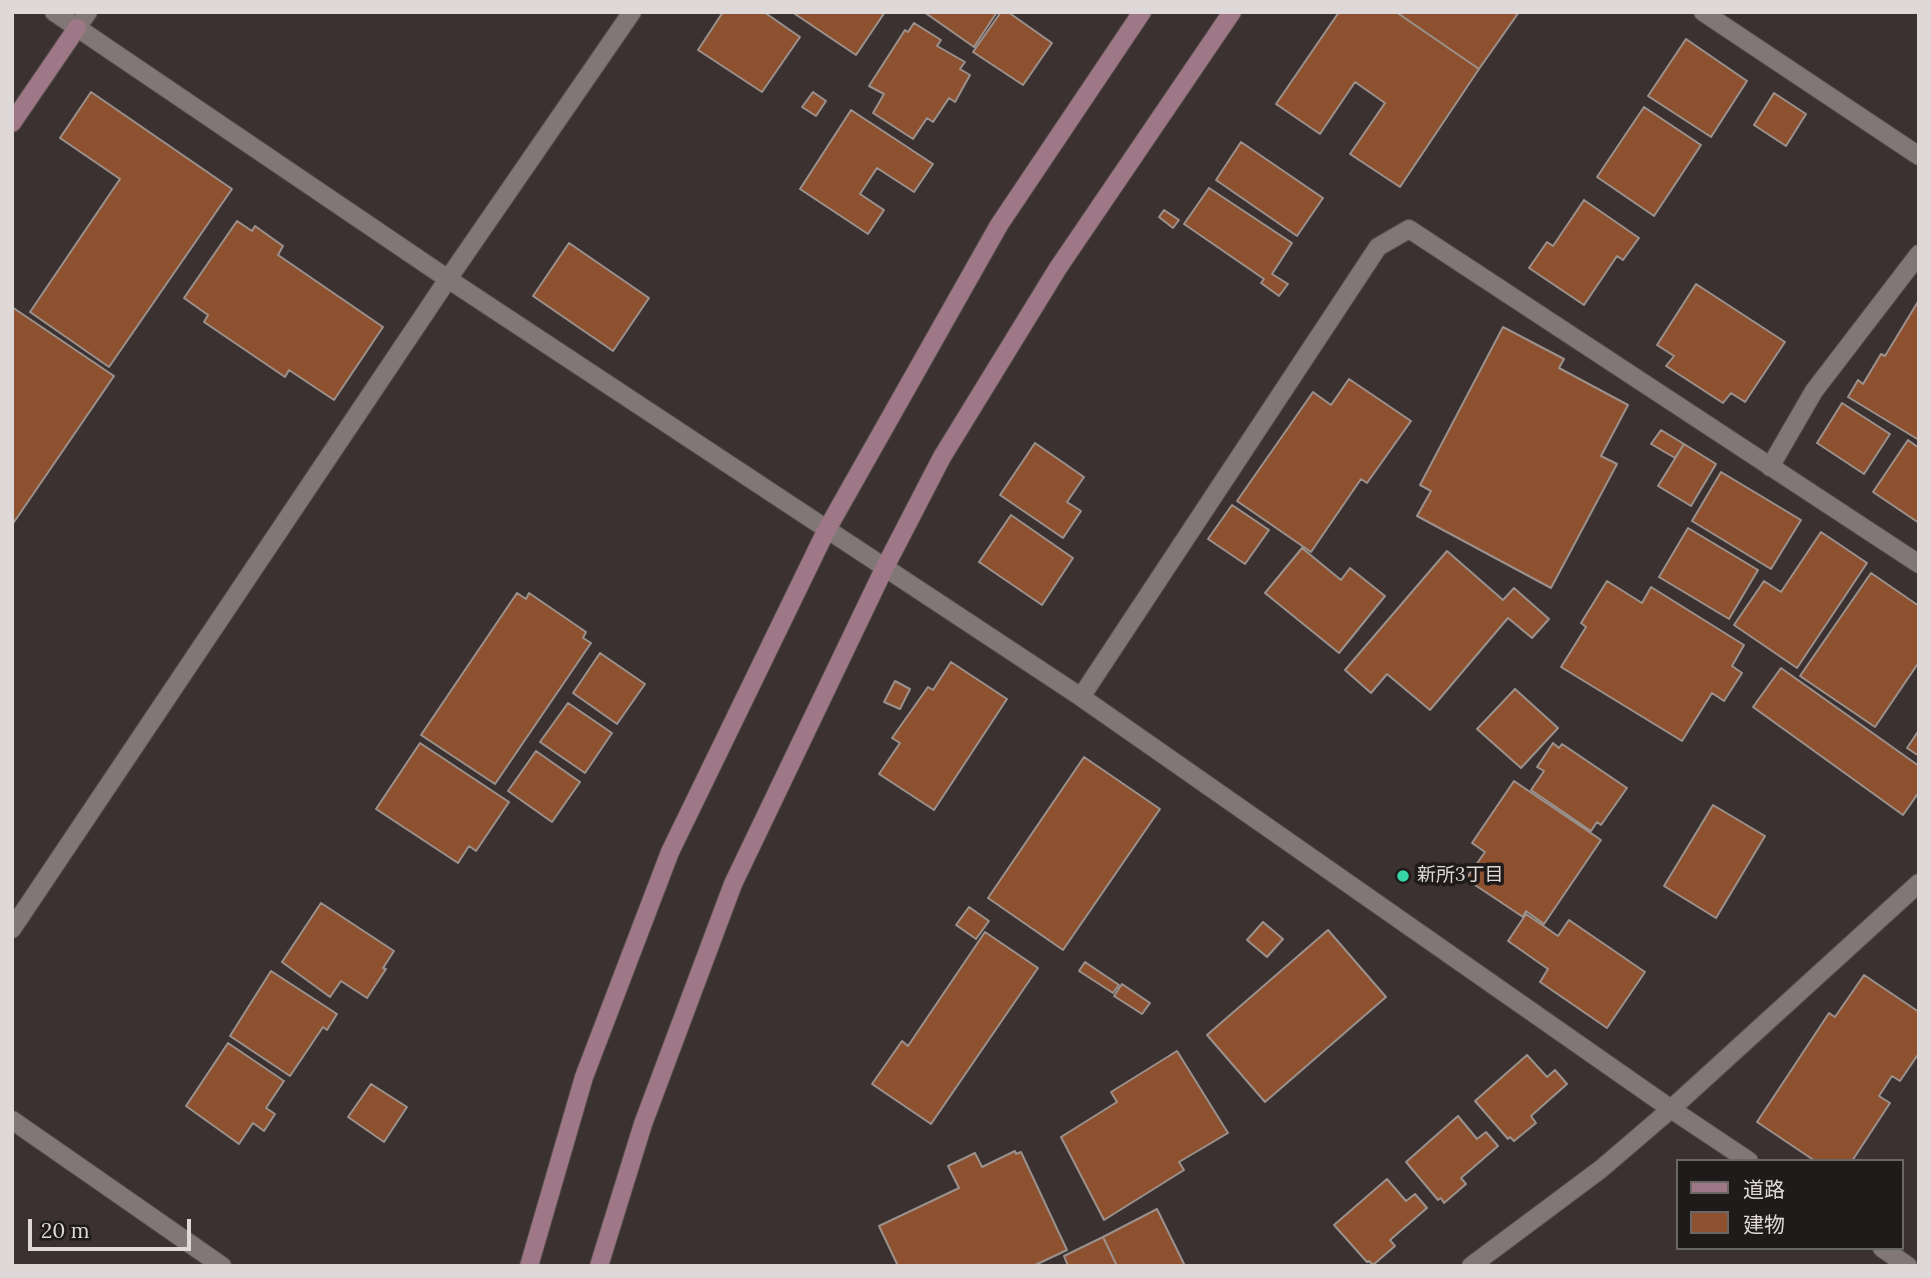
<!DOCTYPE html>
<meta charset="utf-8">
<style>
body{margin:0}
#map{position:relative;width:1931px;height:1278px;overflow:hidden;background:#3b3131;font-family:Lora,"Noto Sans JP",serif}
canvas{display:block}
.frame{position:absolute;inset:0;border:14px solid #ded8d8;pointer-events:none}
.legend{position:absolute;left:1676px;top:1159px;width:228px;height:91px;box-sizing:border-box;background:#1f1b1a;border:2px solid #6b6766;margin:0;padding:9px 12px;list-style:none;font-size:21px;color:#ded8d8}
.legend li{display:flex;align-items:center;gap:14px;height:35px}
.legend b{width:35px;border:2px solid #6b6766}
.scale{position:absolute;left:28px;top:1219px;width:163px;height:32px;box-sizing:border-box;border:4px solid #ded8d8;border-top:0;padding-left:9px;font-size:21px;line-height:24px;white-space:nowrap;color:#ded8d8;-webkit-text-stroke:5px #1f1b1a;paint-order:stroke}
</style>
<div id="map">
<canvas width="1931" height="1278"></canvas>
<div class="frame"></div>
<ul class="legend">
<li><b style="height:9px;background:#9f7888"></b>道路</li>
<li><b style="height:19px;background:#8e5130"></b>建物</li>
</ul>
<div class="scale">20 m</div>
</div>
<script>
const c = document.querySelector('canvas').getContext('2d');
c.lineJoin = 'round';
function fillPath(path, color) {
  c.fillStyle = color;
  c.fill(path, 'evenodd');
}
function poly(rows) {
  const path = new Path2D();
  for (const r of rows) {
    path.moveTo(r[0], r[1]);
    for (let i = 2; i < r.length; i += 2) path.lineTo(r[i], r[i + 1]);
  }
  return path;
}
function strokePath(path, color, width, dash) {
  c.strokeStyle = color;
  c.lineWidth = width;
  c.lineCap = dash ? 'butt' : 'round';
  c.setLineDash(dash || []);
  c.stroke(path);
}
function write(font, color, halo, rows, align = 'center') {
  c.font = font + ' Lora,"Noto Sans JP",serif';
  c.lineWidth = 7;
  c.setLineDash([]);
  c.textBaseline = 'middle';
  c.strokeStyle = halo;
  c.fillStyle = color;
  for (const [text, x, y, turn = 0] of rows) {
    c.save();
    c.translate(x, y);
    c.rotate((+turn || 0) * Math.PI / 180);
    c.textAlign = isNaN(turn) ? turn : align;
    if (halo) c.strokeText(text, 0, 0);
    c.fillText(text, 0, 0);
    c.restore();
  }
}
const building = poly([
 [723,12,764,12,800,37,762,92,698,50,723,12],
 [792,12,885,12,856,55,792,12],
 [924,12,997,12,974,47,924,12],
 [1001,12,1008,12,1052,43,1023,85,973,52,1001,12],
 [1339,12,1396,12,1479,69,1400,187,1350,154,1385,103,1355,82,1320,134,1276,104,1339,12],
 [1396,12,1519,12,1479,69,1396,12],
 [914,23,941,40,937,46,965,62,960,69,970,75,955,102,949,98,933,122,927,118,913,139,873,113,884,94,869,86,905,30,908,32,914,23],
 [1686,39,1747,81,1711,137,1648,96,1686,39],
 [91,92,232,189,109,367,30,312,120,179,60,138,91,92],
 [813,92,826,101,816,116,802,107,813,92],
 [1774,93,1806,114,1786,146,1754,125,1774,93],
 [1644,107,1701,145,1654,216,1597,177,1644,107],
 [851,110,933,164,914,192,877,168,860,194,884,210,868,234,800,189,851,110],
 [1241,142,1323,198,1297,236,1216,180,1241,142],
 [1209,188,1292,243,1272,274,1288,284,1279,296,1261,283,1264,279,1184,224,1209,188],
 [1584,200,1639,238,1623,260,1617,256,1584,305,1529,268,1547,242,1553,246,1584,200],
 [1164,210,1179,220,1173,228,1159,217,1164,210],
 [237,221,252,231,255,226,283,246,278,255,383,327,334,400,289,370,285,377,204,322,208,315,184,298,237,221],
 [569,243,649,298,613,351,533,296,569,243],
 [1696,284,1785,342,1745,402,1731,393,1723,403,1666,366,1674,356,1657,345,1696,284],
 [1919,300,1919,440,1848,397,1858,380,1863,384,1881,354,1885,356,1919,300],
 [12,307,114,376,12,525,12,307],
 [1503,327,1564,359,1559,368,1628,405,1601,456,1617,464,1551,588,1417,516,1431,491,1420,485,1503,327],
 [1349,379,1411,421,1367,483,1361,479,1311,552,1237,501,1313,392,1331,405,1349,379],
 [1842,403,1890,434,1864,474,1817,443,1842,403],
 [1661,430,1684,444,1675,458,1651,444,1661,430],
 [1908,440,1919,448,1919,523,1873,492,1908,440],
 [1035,443,1084,477,1067,502,1081,511,1063,538,1000,495,1035,443],
 [1684,444,1716,464,1691,506,1658,486,1684,444],
 [1721,472,1801,520,1771,569,1692,521,1721,472],
 [1232,505,1269,530,1245,564,1208,539,1232,505],
 [1011,515,1073,558,1042,605,979,562,1011,515],
 [1688,528,1758,570,1729,619,1659,577,1688,528],
 [1821,532,1867,563,1797,668,1734,625,1764,581,1781,592,1821,532],
 [1302,548,1341,580,1350,568,1385,596,1339,653,1265,593,1302,548],
 [1447,551,1503,600,1514,588,1549,619,1532,638,1508,618,1430,710,1387,674,1371,693,1345,670,1447,551],
 [1871,573,1919,606,1919,662,1875,727,1800,676,1871,573],
 [1607,581,1642,603,1651,587,1744,645,1732,666,1742,673,1724,701,1712,693,1682,741,1561,667,1586,627,1581,623,1607,581],
 [517,593,526,599,529,593,586,632,583,638,591,643,495,784,421,735,517,593],
 [600,653,645,684,617,724,573,693,600,653],
 [951,662,1007,699,934,810,879,774,900,743,892,738,928,687,933,690,951,662],
 [1781,668,1919,766,1919,792,1903,815,1753,707,1781,668],
 [895,681,910,689,900,709,884,702,895,681],
 [1515,689,1558,728,1521,768,1477,729,1515,689],
 [568,703,612,733,585,773,540,742,568,703],
 [1919,730,1919,756,1907,748,1919,730],
 [420,743,509,802,476,851,469,846,458,863,376,809,420,743],
 [1553,743,1559,748,1562,744,1627,788,1601,825,1597,822,1591,831,1531,790,1544,771,1537,767,1553,743],
 [536,751,580,782,552,822,508,791,536,751],
 [1084,757,1160,809,1063,950,988,898,1084,757],
 [1514,781,1601,840,1544,924,1526,911,1523,917,1466,879,1485,852,1472,843,1514,781],
 [1713,805,1765,836,1716,918,1664,886,1713,805],
 [321,903,394,951,383,968,386,969,367,998,341,981,330,997,282,962,321,903],
 [969,907,989,921,976,939,956,925,969,907],
 [1526,914,1558,936,1569,920,1645,972,1607,1028,1540,982,1548,969,1508,941,1526,914],
 [1263,922,1283,939,1267,957,1247,940,1263,922],
 [1328,930,1386,997,1265,1102,1207,1035,1328,930],
 [985,932,1038,968,931,1124,872,1084,902,1041,908,1046,985,932],
 [1085,962,1119,985,1113,993,1079,971,1085,962],
 [271,971,337,1014,327,1030,323,1027,290,1076,230,1036,271,971],
 [1864,975,1919,1012,1919,1053,1900,1081,1892,1076,1879,1096,1890,1103,1852,1161,1815,1161,1757,1122,1829,1013,1835,1017,1864,975],
 [1122,984,1150,1003,1142,1014,1114,996,1122,984],
 [228,1043,284,1081,266,1108,275,1114,264,1131,253,1123,239,1144,186,1106,228,1043],
 [1177,1051,1228,1133,1179,1162,1184,1170,1104,1220,1061,1137,1117,1102,1111,1092,1177,1051],
 [1527,1055,1547,1077,1555,1070,1567,1084,1531,1116,1536,1123,1514,1141,1510,1137,1508,1139,1475,1101,1527,1055],
 [371,1084,407,1107,384,1142,348,1117,371,1084],
 [1458,1116,1477,1139,1486,1132,1498,1146,1461,1178,1466,1184,1444,1203,1441,1198,1438,1200,1406,1162,1458,1116],
 [1015,1151,1016,1154,1021,1152,1067,1250,1033,1266,898,1266,879,1226,959,1188,948,1166,975,1153,982,1167,1015,1151],
 [1387,1179,1406,1201,1415,1194,1427,1208,1390,1240,1395,1246,1373,1265,1369,1261,1367,1262,1334,1225,1387,1179],
 [1157,1209,1185,1266,1117,1266,1103,1237,1157,1209],
 [1103,1237,1117,1266,1068,1266,1064,1256,1103,1237]
]);
const street = poly([
 [54,12,448,279,1081,697,1671,1109,1749,1161],
 [1703,12,1919,156],
 [77,28,88,12],
 [1770,467,1814,391,1919,254],
 [1081,697,1378,247,1409,229,1919,564],
 [12,929,448,279,632,12],
 [12,1120,222,1266],
 [1882,1248,1908,1266],
 [1471,1266,1601,1169,1671,1109,1919,883]
]);
const secondary = poly([
 [12,123,77,28],
 [529,1266,584,1077,670,852,826,531,999,225,1142,12],
 [599,1266,643,1124,733,884,884,569,942,457,1058,268,1232,12]
]);
const markers = [
 [1403,876,7,"#37d4a6"]
];
const poiNames = [
 ["新所3丁目",1417,876]
];
fillPath(building, '#8e5130');
strokePath(building, '#9b918c', 2);
strokePath(street, '#574e4e', 20);
strokePath(secondary, '#574e4e', 20);
strokePath(street, '#827777', 18);
strokePath(secondary, '#9f7888', 18);
for (const [x, y, r, color] of markers) {
  const dot = new Path2D();
  dot.arc(x, y, r, 0, 2 * Math.PI);
  c.fillStyle = color;
  c.fill(dot);
  strokePath(dot, '#1f1b1a', 2.5);
}
write('19px', '#ded8d8', '#1f1b1a', poiNames, 'left');
</script>
